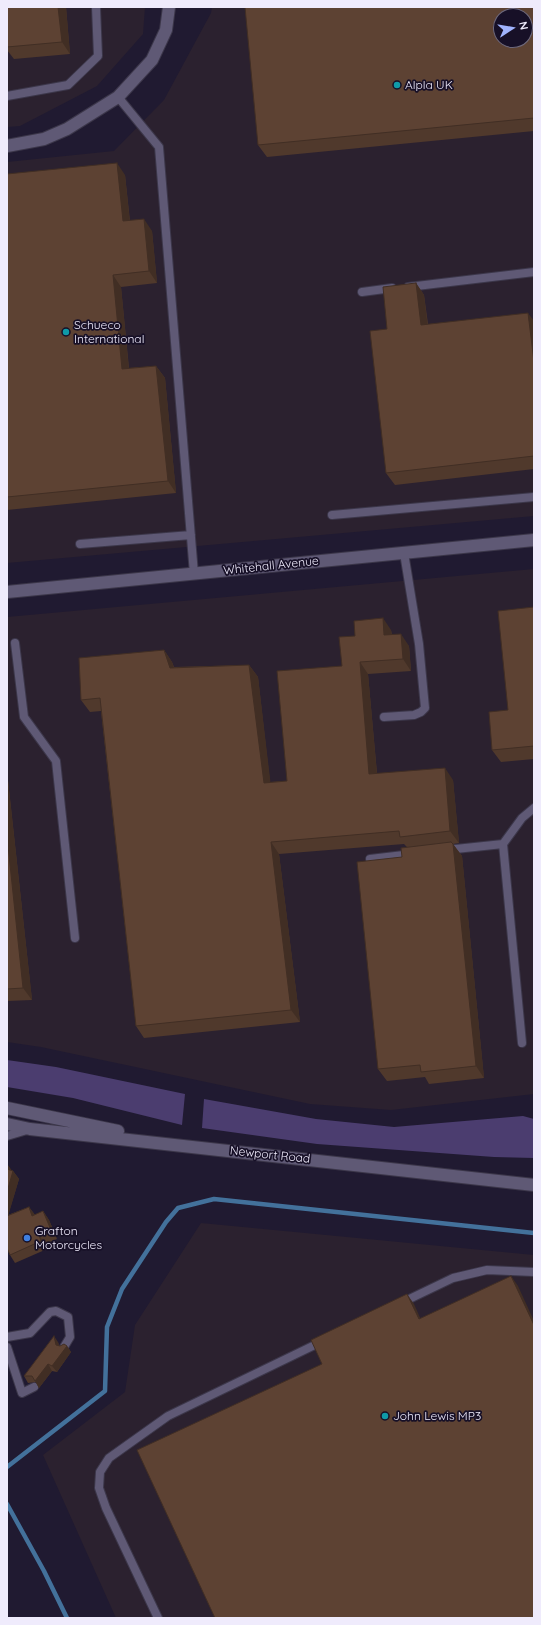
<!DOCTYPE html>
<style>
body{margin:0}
#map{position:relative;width:541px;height:1625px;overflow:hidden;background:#201a31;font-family:Quicksand,sans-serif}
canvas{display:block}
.frame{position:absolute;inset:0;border:8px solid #efebfc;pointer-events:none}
.north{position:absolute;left:493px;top:8px;width:40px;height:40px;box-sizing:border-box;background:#171027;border:1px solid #6d687c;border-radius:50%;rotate:78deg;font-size:11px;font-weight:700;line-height:16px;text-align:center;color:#efebfc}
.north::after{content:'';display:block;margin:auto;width:14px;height:18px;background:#a0b3fd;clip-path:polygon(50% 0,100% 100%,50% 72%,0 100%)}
</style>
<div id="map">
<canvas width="541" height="1625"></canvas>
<div class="frame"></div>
<div class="north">N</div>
</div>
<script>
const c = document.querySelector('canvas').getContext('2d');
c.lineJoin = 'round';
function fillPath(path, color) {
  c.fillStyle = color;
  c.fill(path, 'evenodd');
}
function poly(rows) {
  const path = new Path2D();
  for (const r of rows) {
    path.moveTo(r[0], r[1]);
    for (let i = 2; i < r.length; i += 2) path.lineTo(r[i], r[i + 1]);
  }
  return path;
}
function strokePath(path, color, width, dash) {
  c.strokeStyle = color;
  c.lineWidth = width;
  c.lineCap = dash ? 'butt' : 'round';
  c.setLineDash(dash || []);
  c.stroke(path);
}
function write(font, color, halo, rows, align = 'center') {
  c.font = font + ' Quicksand,sans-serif';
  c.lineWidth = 3.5;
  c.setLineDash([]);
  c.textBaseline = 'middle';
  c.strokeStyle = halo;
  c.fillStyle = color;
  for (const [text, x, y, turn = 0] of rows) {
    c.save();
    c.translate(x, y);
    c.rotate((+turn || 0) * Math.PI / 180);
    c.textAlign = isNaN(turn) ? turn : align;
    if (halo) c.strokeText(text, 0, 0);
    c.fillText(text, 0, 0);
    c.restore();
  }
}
const industrial = poly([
 [7,7,145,7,143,34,97,86,20,126,7,127],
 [212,7,534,7,534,516,7,563,7,162,114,151,164,100,211,13],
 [501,16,525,16,525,40,501,40],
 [534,569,534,1094,391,1110,310,1104,41,1047,7,1042,7,617],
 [201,1223,534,1255,534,1618,116,1618,43,1455,125,1392,135,1325]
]);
const forest = poly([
 [7,1060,56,1067,185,1094,182,1125,73,1098,7,1087],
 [204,1099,316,1119,394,1127,523,1116,534,1119,534,1158,494,1157,317,1144,202,1128]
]);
const stream = poly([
 [7,1467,105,1391,107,1327,122,1289,166,1222,178,1208,214,1199,534,1233],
 [7,1504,44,1571,67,1618]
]);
const service = poly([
 [7,96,68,85,98,56,96,7],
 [118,97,159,147,194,574],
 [408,287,534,272],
 [362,292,392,288],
 [332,515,534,497],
 [80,544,191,535],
 [15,643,24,717,56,761,75,938],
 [384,717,414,715,421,712,425,708,419,644,404,553],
 [503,844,522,1043],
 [446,850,503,844,522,818,534,808],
 [370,859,412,854],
 [7,1136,27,1130],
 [401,1303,453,1278,487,1270,534,1272],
 [7,1337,30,1333,50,1312,56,1311,68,1317,70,1337,64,1347],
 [7,1347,22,1393,34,1387],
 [158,1618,106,1508,99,1488,100,1472,109,1458,168,1416,323,1341]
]);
const minor = poly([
 [7,146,44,139,67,129,118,97,152,60,166,30,169,7],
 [7,592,534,540]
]);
const tertiary = poly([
 [7,1108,118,1131],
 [7,1124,30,1129,534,1185]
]);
const wall = poly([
 [7,7,66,7,70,54,14,59,7,50],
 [534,7,534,131,267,157,258,145],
 [7,174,125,175,130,221,152,231,157,283,121,287,129,368,156,366,165,378,176,493,7,510],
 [416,283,424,295,428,324,534,321,534,469,395,485,386,473,387,329],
 [534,607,534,759,501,762,492,750,508,710],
 [391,630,392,635,409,646,411,671,368,674,377,773,453,780,459,843,453,844,462,856,484,1078,429,1084,425,1077,387,1081,378,1069,402,857,407,847,404,844,279,854,300,1022,144,1038,136,1026,101,711,90,712,81,700,164,650,172,662,174,667,249,665,258,677,270,782,287,781,342,666,355,636],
 [7,771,32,1000,7,1001],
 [7,1164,11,1170,13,1171,19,1179,8,1215,29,1207,35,1215,43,1211,49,1220,57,1239,45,1244,47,1249,15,1263,10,1255,7,1248],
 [58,1342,59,1346,67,1346,71,1352,57,1372,52,1371,39,1388,36,1382,28,1383,24,1376]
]);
const shadedWall = poly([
 [58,7,66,7,70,54,62,42],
 [117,163,125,175,131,233,123,221],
 [144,219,152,231,157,283,149,271],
 [113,275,121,287,130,381,122,369],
 [416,283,424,295,429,337,421,325],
 [528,313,534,321,534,362],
 [156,366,165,378,176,493,168,481],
 [383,618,391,630,393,647,384,635],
 [401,634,409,646,411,671,403,659],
 [164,650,172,662,178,680,170,668],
 [360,662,368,674,378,786,369,774],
 [249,665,258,677,272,795,264,783],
 [445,768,453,780,459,843,450,831],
 [7,771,7,772,32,1000,23,988,7,836],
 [271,842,279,854,300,1022,291,1010],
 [453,844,462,856,484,1078,476,1066],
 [7,1164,13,1172,13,1171,19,1179,7,1220],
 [29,1207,35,1215,32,1216],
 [43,1211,49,1220,57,1239,51,1230],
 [39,1235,45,1244,47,1249,41,1241],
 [511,1276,518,1286,534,1321,534,1325],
 [407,1294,414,1304,425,1329,419,1319],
 [54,1336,58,1342,61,1351,56,1345],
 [67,1346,71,1352,57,1372,52,1366],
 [48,1364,52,1371,39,1388,35,1381]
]);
const building = poly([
 [7,7,58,7,62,42,7,47,7,7],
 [245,7,534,7,534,118,258,145,245,7],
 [501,16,525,16,525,40,501,40,501,16],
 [117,163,123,221,144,219,149,271,113,275,122,369,156,366,168,481,7,497,7,174,117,163],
 [416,283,421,325,528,313,534,362,534,456,386,473,370,331,387,329,383,287,416,283],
 [534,607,534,746,492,750,489,712,508,710,498,611,534,607],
 [383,618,384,635,401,634,403,659,360,662,369,774,445,768,450,831,400,837,399,831,271,842,291,1010,136,1026,100,698,81,700,79,658,164,650,170,668,249,665,264,783,287,781,277,671,342,666,339,637,355,636,354,621,383,618],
 [7,836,23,988,7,989,7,836],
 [451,842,453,844,476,1066,421,1072,420,1065,378,1069,357,862,402,857,401,848,451,842],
 [7,1169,13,1171,7,1192,7,1169],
 [29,1207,32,1216,43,1211,51,1230,39,1235,41,1241,10,1255,7,1248,7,1216,29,1207],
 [511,1276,534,1325,534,1618,215,1618,137,1450,322,1364,311,1340,407,1294,419,1319,511,1276],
 [54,1336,56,1345,60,1346,64,1344,67,1346,52,1366,48,1364,35,1381,32,1376,24,1376,54,1336]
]);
const markers = [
 [397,85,4,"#0f9aa8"],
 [66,332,4,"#0f9aa8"],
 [27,1238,4,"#3f7fe0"],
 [385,1416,4,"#0f9aa8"]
];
const poiNames = [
 ["Alpla UK",405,85],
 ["Schueco",74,325],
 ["International",74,339],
 ["Grafton",35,1231],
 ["Motorcycles",35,1245],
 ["John Lewis MP3",393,1416]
];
const streetNames = [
 ["Whitehall Avenue",271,566,-6],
 ["Newport Road",270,1155,6]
];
fillPath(industrial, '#2b212f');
fillPath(forest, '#4b3d6f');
strokePath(stream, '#43719b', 4.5);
strokePath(service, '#3c374a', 10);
strokePath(minor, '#3c374a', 14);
strokePath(tertiary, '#3c374a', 14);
strokePath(service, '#5f5975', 8);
strokePath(minor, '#5f5975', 12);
strokePath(tertiary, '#5f5975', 12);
fillPath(wall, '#50392c');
fillPath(shadedWall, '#412e24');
fillPath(building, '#5d4233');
strokePath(building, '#412e24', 1);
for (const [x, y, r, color] of markers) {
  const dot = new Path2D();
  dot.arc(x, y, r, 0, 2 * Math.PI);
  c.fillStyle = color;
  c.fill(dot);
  strokePath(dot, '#171027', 1.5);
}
write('12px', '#efebfc', '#171027', poiNames, 'left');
write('12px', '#efebfc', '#171027', streetNames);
</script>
